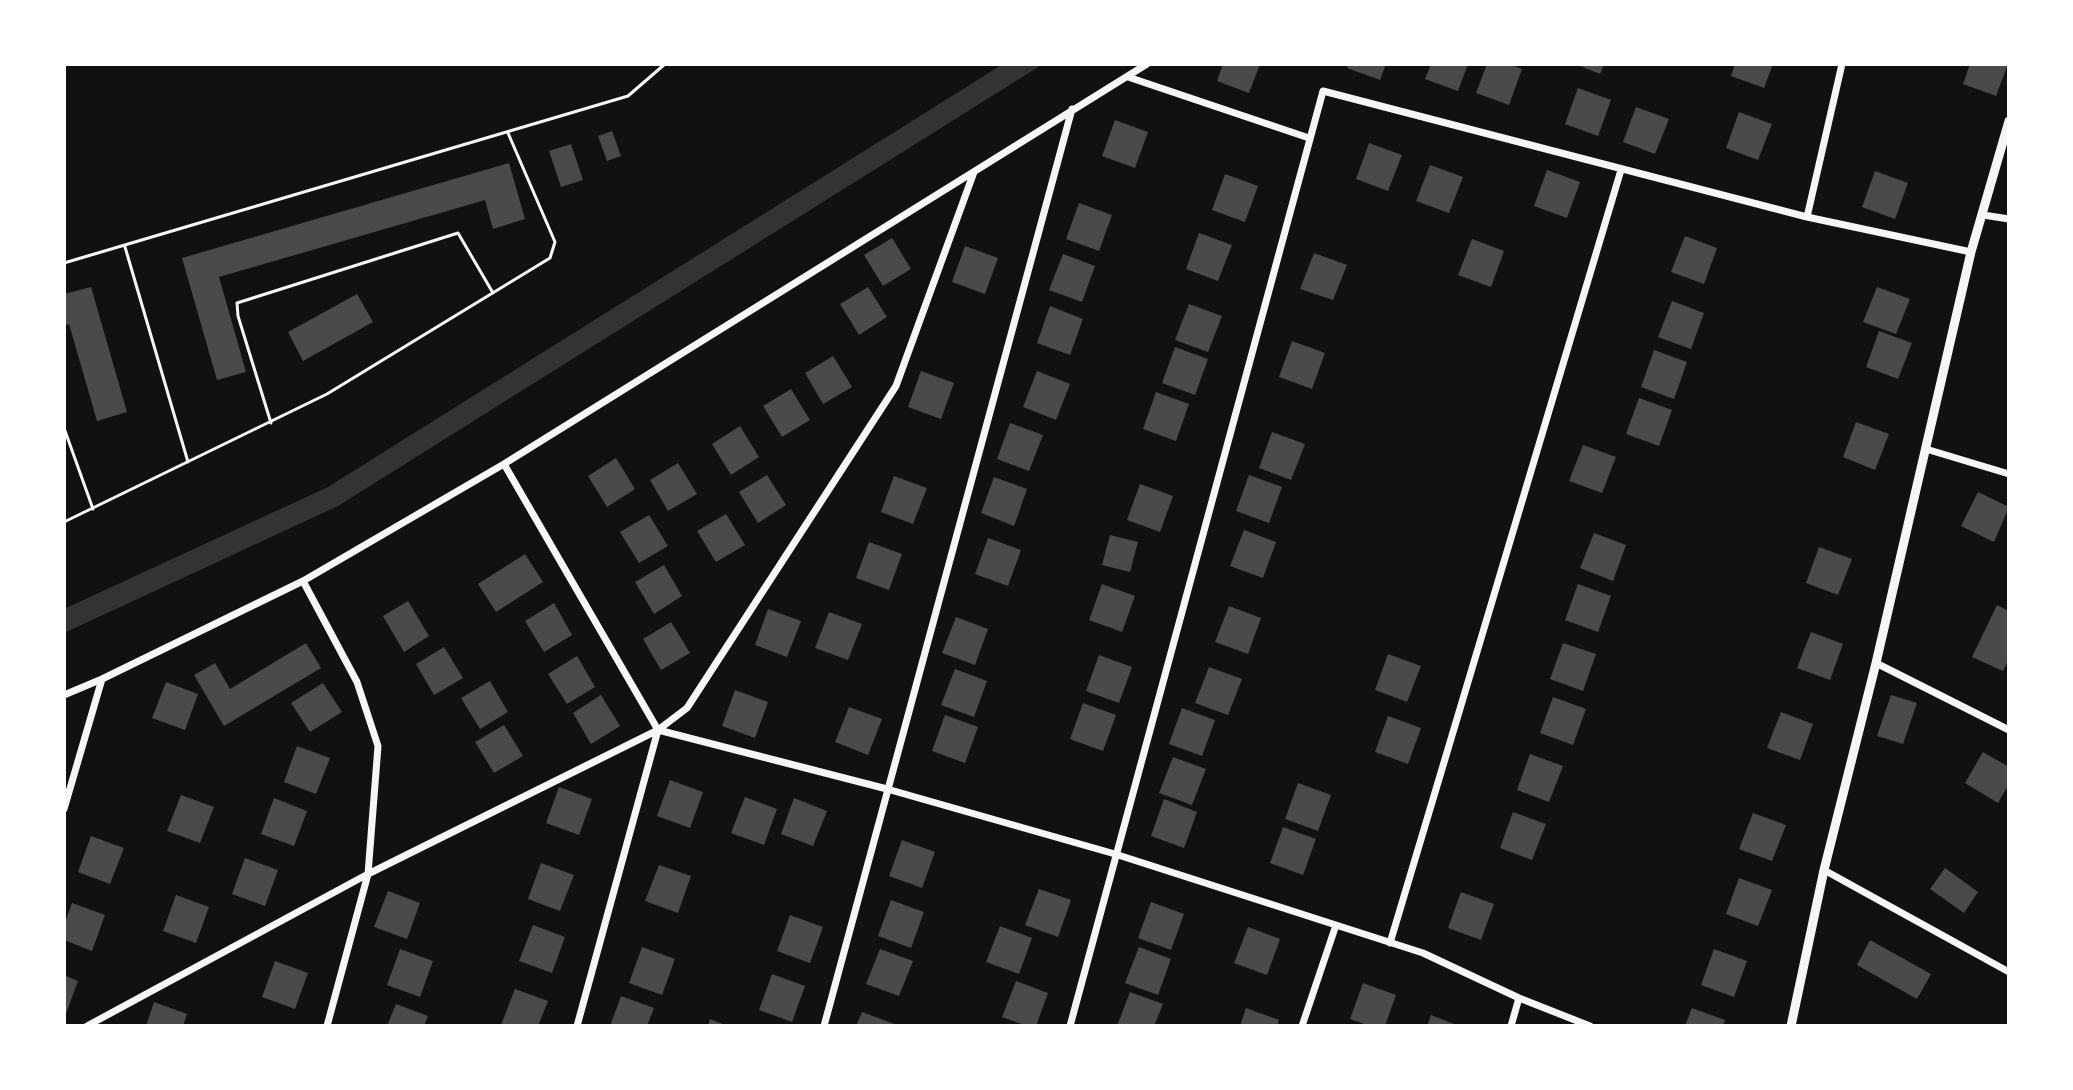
<!DOCTYPE html>
<style>
body{margin:0}
#map{position:relative;width:2073px;height:1090px;overflow:hidden;background:#111;font-family:Rubik,sans-serif}
canvas{display:block}
.frame{position:absolute;inset:0;border:66px solid #fff;pointer-events:none}
</style>
<div id="map">
<canvas width="2073" height="1090"></canvas>
<div class="frame"></div>
</div>
<script>
const c = document.querySelector('canvas').getContext('2d');
c.lineJoin = 'round';
function fillPath(path, color) {
  c.fillStyle = color;
  c.fill(path, 'evenodd');
}
function poly(rows) {
  const path = new Path2D();
  for (const r of rows) {
    path.moveTo(r[0], r[1]);
    for (let i = 2; i < r.length; i += 2) path.lineTo(r[i], r[i + 1]);
  }
  return path;
}
function strokePath(path, color, width, dash) {
  c.strokeStyle = color;
  c.lineWidth = width;
  c.lineCap = dash ? 'butt' : 'round';
  c.setLineDash(dash || []);
  c.stroke(path);
}
const water = poly([
 [1003,64,1043,64,338,506,64,633,64,609,328,487]
]);
const building = poly([
 [1223,64,1260,64,1249,93,1217,81],
 [1349,64,1386,64,1380,80,1347,68],
 [1431,64,1468,64,1458,91,1425,79],
 [1487,64,1508,64,1522,69,1509,105,1476,93],
 [1575,64,1604,64,1600,74],
 [1735,64,1773,64,1764,88,1731,76],
 [1970,64,2008,64,1996,96,1963,84],
 [1578,88,1611,100,1598,136,1565,124],
 [1636,107,1669,119,1655,154,1623,142],
 [1739,112,1772,124,1758,160,1726,148],
 [1115,120,1148,132,1135,168,1102,156],
 [612,131,621,156,607,161,598,136],
 [1369,143,1402,155,1388,191,1356,179],
 [571,144,583,180,561,187,549,151],
 [509,163,525,219,493,229,485,200,219,277,246,372,217,380,182,258],
 [1430,165,1463,177,1449,213,1416,201],
 [1547,170,1580,182,1567,218,1534,206],
 [1875,171,1908,183,1895,219,1862,207],
 [1225,174,1258,186,1245,222,1212,210],
 [1079,203,1112,215,1099,251,1066,239],
 [1199,233,1232,245,1218,281,1186,269],
 [1685,236,1717,248,1704,284,1671,272],
 [892,238,911,269,883,286,864,255],
 [1472,239,1504,251,1491,287,1458,275],
 [965,246,998,258,985,294,952,282],
 [1314,253,1347,265,1333,300,1300,289],
 [1063,254,1095,266,1082,302,1049,290],
 [91,287,127,412,97,421,69,324,64,326,64,294],
 [868,287,887,317,859,335,840,304],
 [1877,287,1910,299,1896,334,1863,322],
 [357,294,373,322,303,361,288,332],
 [1672,301,1704,313,1691,349,1658,337],
 [1189,304,1222,316,1208,352,1175,340],
 [1050,306,1083,319,1070,355,1037,343],
 [1879,331,1912,343,1898,379,1866,367],
 [1292,341,1325,353,1312,389,1279,377],
 [1175,347,1208,359,1195,395,1162,383],
 [1654,350,1687,362,1674,399,1641,387],
 [833,356,852,387,823,404,805,373],
 [921,371,954,383,941,419,908,407],
 [1037,371,1070,384,1056,420,1023,407],
 [791,389,810,420,782,437,763,406],
 [1156,392,1189,404,1176,441,1143,429],
 [1639,398,1672,410,1659,446,1626,434],
 [1856,422,1889,434,1875,470,1843,457],
 [1010,423,1043,435,1029,471,997,459],
 [740,426,759,457,731,475,712,444],
 [1272,432,1305,444,1291,480,1259,468],
 [1583,445,1616,457,1602,493,1569,481],
 [616,458,635,489,607,507,588,476],
 [678,463,697,494,668,511,650,480],
 [767,475,786,505,758,523,739,492],
 [1249,475,1282,487,1269,523,1236,511],
 [894,476,927,488,913,524,881,512],
 [994,477,1027,489,1014,526,981,513],
 [1140,484,1173,496,1160,532,1127,520],
 [1978,492,2009,507,1994,542,1961,526],
 [726,514,745,545,716,562,697,531],
 [649,515,668,546,639,563,620,532],
 [1244,530,1276,542,1263,578,1230,566],
 [1594,533,1626,545,1613,581,1580,568],
 [1110,535,1138,542,1130,572,1102,565],
 [988,538,1021,550,1008,586,975,574],
 [869,542,902,554,889,590,856,578],
 [1819,547,1852,559,1838,595,1806,583],
 [525,554,543,582,496,612,478,584],
 [664,565,682,596,654,614,635,582],
 [1102,584,1135,596,1122,632,1089,620],
 [1578,584,1611,596,1598,632,1565,620],
 [408,601,429,636,404,652,383,616],
 [554,603,572,635,544,652,525,621],
 [1997,605,2009,611,2009,659,2003,671,1972,657],
 [1229,606,1261,618,1248,654,1215,642],
 [768,609,801,621,787,657,755,645],
 [829,612,862,624,848,660,815,648],
 [956,617,988,629,975,665,942,653],
 [671,622,690,653,661,670,643,639],
 [1811,632,1843,644,1830,680,1797,668],
 [306,643,321,668,224,726,194,675,215,663,230,689],
 [1563,643,1596,654,1583,691,1550,679],
 [444,647,463,678,434,695,416,664],
 [1388,654,1421,666,1407,702,1375,690],
 [1099,655,1132,667,1119,703,1086,691],
 [577,656,595,687,567,704,548,674],
 [1209,667,1242,679,1228,715,1195,703],
 [955,669,987,681,974,717,941,705],
 [490,681,508,712,480,729,461,698],
 [166,682,198,694,185,730,152,718],
 [323,683,342,712,310,732,291,703],
 [735,690,768,702,755,738,722,726],
 [601,695,620,726,591,744,573,713],
 [1891,695,1917,703,1903,744,1877,736],
 [1553,697,1586,709,1573,745,1540,733],
 [1083,703,1116,715,1103,751,1070,739],
 [849,707,882,719,868,755,835,742],
 [1182,708,1215,720,1202,756,1169,744],
 [1781,712,1813,724,1800,760,1767,748],
 [945,715,978,727,965,763,932,751],
 [1388,716,1421,728,1408,764,1375,752],
 [504,725,523,756,494,773,475,742],
 [297,746,330,758,316,794,284,782],
 [1983,752,2009,767,2009,784,1998,803,1965,783],
 [1530,754,1563,766,1549,802,1517,790],
 [1173,757,1206,769,1192,805,1159,793],
 [670,780,703,792,690,828,657,816],
 [1298,783,1331,795,1318,831,1285,819],
 [559,787,592,799,579,835,546,823],
 [181,795,214,807,200,843,167,831],
 [745,797,777,809,764,845,731,833],
 [274,798,307,811,294,846,261,834],
 [794,798,827,811,813,846,781,834],
 [1164,799,1197,812,1184,848,1151,836],
 [1513,812,1546,824,1532,860,1500,848],
 [1753,813,1786,825,1772,861,1739,849],
 [1283,827,1316,839,1303,875,1270,863],
 [91,836,124,848,110,884,78,872],
 [902,840,935,852,922,888,889,876],
 [245,858,278,870,265,906,232,894],
 [541,863,574,875,560,911,528,899],
 [659,865,691,876,678,913,645,901],
 [1945,868,1978,892,1964,913,1930,889],
 [1739,878,1772,890,1758,926,1726,914],
 [1039,889,1071,900,1058,937,1025,925],
 [388,891,420,903,407,939,374,927],
 [1461,892,1494,904,1481,940,1448,928],
 [176,895,209,907,196,943,163,931],
 [891,900,924,912,911,948,878,936],
 [1151,902,1184,914,1171,950,1138,938],
 [72,903,105,915,92,951,64,940,64,925],
 [790,915,823,927,810,963,777,951],
 [533,925,565,937,552,973,519,961],
 [1000,926,1032,938,1019,974,986,962],
 [1248,927,1280,939,1267,975,1234,963],
 [1870,940,1931,974,1917,999,1857,965],
 [642,947,675,959,662,995,629,983],
 [1139,947,1171,959,1158,995,1125,983],
 [400,949,433,961,420,997,387,985],
 [880,949,913,961,899,996,866,984],
 [1714,949,1747,961,1734,997,1701,985],
 [275,961,308,973,295,1009,262,997],
 [772,974,805,986,792,1022,759,1010],
 [64,975,78,981,64,1019],
 [1016,981,1048,993,1036,1026,1027,1026,1002,1017],
 [1363,983,1396,995,1385,1026,1370,1026,1350,1019],
 [515,989,548,1001,538,1026,501,1025],
 [1130,992,1163,1004,1154,1026,1117,1026],
 [621,996,654,1008,647,1026,610,1026],
 [154,1002,187,1014,183,1026,146,1026],
 [396,1004,428,1016,424,1026,387,1026],
 [1246,1008,1279,1020,1277,1026,1240,1026],
 [1692,1008,1725,1020,1723,1026,1685,1026],
 [862,1012,900,1026,856,1026],
 [1431,1015,1459,1026,1427,1026],
 [710,1019,728,1026,708,1026]
]);
const service = poly([
 [125,247,188,462],
 [64,263,628,96,665,64],
 [271,423,238,316,237,303,458,233,493,293],
 [64,428,93,509],
 [64,522,327,394,550,258,555,242,508,133]
]);
const minor = poly([
 [1128,77,1309,138],
 [1983,215,2009,219],
 [1807,217,1842,64],
 [1926,449,2009,474],
 [504,464,658,730,577,1026],
 [303,581,357,682,378,746,368,874,327,1026],
 [1876,663,2009,730],
 [64,695,102,679,303,581,504,464,1147,64],
 [658,730,887,789,1115,854,1423,953,1519,998,1590,1026],
 [64,809,102,679],
 [1824,870,2009,972],
 [1390,943,1621,170],
 [87,1026,368,874,658,730,687,708,896,386,974,172],
 [824,1026,1072,109],
 [1070,1026,1323,91,1807,217,1971,252],
 [1302,1026,1336,925],
 [1511,1026,1519,998]
]);
const tertiary = poly([
 [1791,1026,1824,870,1876,663,1971,252,2009,121]
]);
fillPath(water, '#333');
fillPath(building, '#4a4a4a');
strokePath(service, '#f5f5f5', 3);
strokePath(minor, '#f5f5f5', 7);
strokePath(tertiary, '#f5f5f5', 9);
</script>
